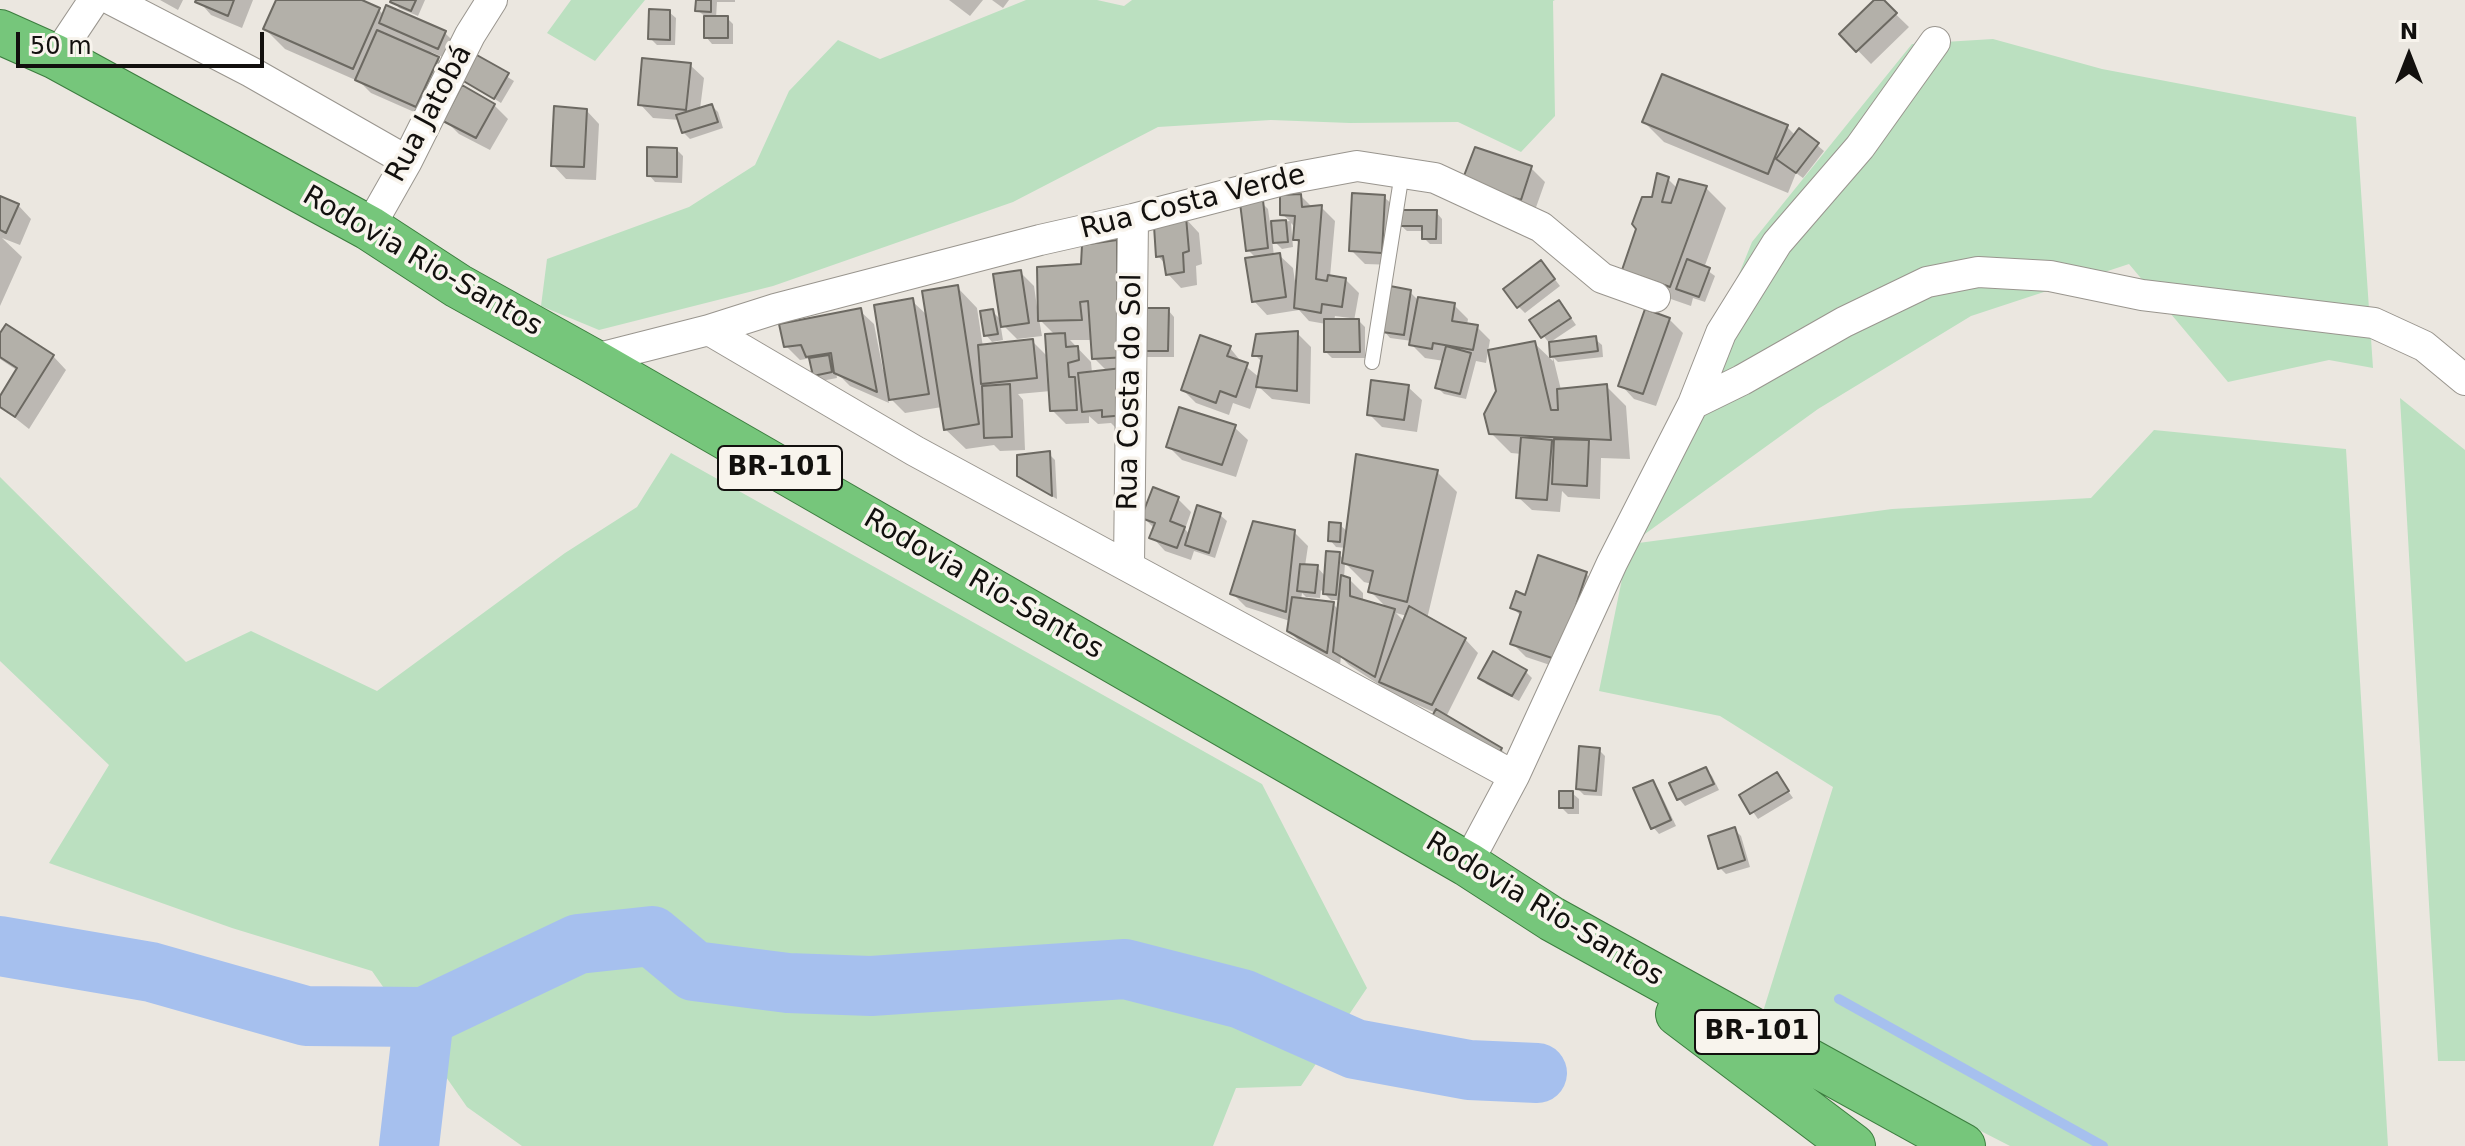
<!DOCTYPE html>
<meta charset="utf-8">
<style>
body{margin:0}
#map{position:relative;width:2465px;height:1146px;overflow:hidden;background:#ebe7e0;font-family:"DejaVu Sans",sans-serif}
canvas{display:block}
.north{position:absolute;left:2369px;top:16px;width:80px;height:80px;-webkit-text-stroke:6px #f8f4ed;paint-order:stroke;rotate:0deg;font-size:22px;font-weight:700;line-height:32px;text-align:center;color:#12100e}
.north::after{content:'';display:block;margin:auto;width:28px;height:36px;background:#12100e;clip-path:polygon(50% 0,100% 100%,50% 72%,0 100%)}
.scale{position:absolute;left:16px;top:32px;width:248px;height:36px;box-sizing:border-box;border:4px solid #12100e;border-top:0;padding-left:10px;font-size:24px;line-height:28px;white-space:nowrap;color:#12100e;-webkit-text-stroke:6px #f8f4ed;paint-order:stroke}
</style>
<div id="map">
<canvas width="2465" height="1146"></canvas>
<div class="north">N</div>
<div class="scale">50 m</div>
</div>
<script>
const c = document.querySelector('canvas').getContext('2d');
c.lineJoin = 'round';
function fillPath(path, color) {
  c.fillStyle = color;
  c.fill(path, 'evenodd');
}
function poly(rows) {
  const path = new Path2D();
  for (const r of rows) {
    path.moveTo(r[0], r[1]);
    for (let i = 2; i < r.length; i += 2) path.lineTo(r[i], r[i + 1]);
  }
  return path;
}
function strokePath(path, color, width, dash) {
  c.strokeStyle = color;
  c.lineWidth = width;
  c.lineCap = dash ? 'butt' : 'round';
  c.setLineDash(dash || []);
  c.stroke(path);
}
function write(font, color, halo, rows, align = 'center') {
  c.font = font + ' "DejaVu Sans",sans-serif';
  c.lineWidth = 7;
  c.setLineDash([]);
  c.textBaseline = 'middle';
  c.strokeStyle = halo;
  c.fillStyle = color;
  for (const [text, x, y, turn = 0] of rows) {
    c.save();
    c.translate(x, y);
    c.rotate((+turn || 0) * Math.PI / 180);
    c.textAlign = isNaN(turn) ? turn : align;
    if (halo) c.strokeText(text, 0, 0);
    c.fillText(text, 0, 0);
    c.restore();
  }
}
const green = poly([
 [571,0,645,0,595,61,547,33],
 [1026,0,1097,0,1124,6,1132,0,1555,0,1553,1,1555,116,1521,152,1458,122,1350,123,1271,120,1158,127,1013,202,773,286,599,330,541,306,547,259,689,207,755,165,789,91,838,40,880,59],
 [1993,39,2102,69,2356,117,2373,368,2329,360,2228,382,2129,264,1971,316,1818,409,1631,544,1892,509,2091,498,2154,430,2346,449,2388,1146,2010,1146,1761,1018,1833,787,1720,716,1599,691,1629,545,1752,242,1912,44],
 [2400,398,2465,450,2465,1061,2438,1061],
 [671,453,1262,784,1367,988,1301,1086,1236,1088,1213,1146,522,1146,467,1107,372,971,232,928,49,863,109,765,0,661,0,477,186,662,251,631,377,691,565,553,637,507]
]);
const shadow = poly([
 [160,0,183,0,178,10],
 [198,0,253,0,242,28,211,15],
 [278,0,357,0,379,10,384,15,445,33,458,46,452,61,431,52,451,72,430,119,371,93,360,82,285,49,265,29],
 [393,0,425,0,418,16,399,8],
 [698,0,735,0,735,2,717,2,716,18,727,18,733,24,733,44,712,44,706,37,706,17,697,10],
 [949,0,983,0,970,16],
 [992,0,1009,0,1003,8],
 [1877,0,1881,0,1909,27,1871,64,1842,34],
 [669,12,676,18,675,45,657,45,650,38],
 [475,57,514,81,501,103,463,79],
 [690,65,704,78,700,109,712,106,718,112,723,128,690,139,683,132,680,120,653,118,640,104],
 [494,105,508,119,490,150,459,134,445,120],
 [586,110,599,124,596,180,566,179,553,165],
 [1644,122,1787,127,1796,136,1817,145,1824,151,1803,178,1796,173,1788,193,1664,142],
 [677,150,683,156,682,183,655,182,649,175],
 [1531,168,1545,182,1534,213,1478,194],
 [1668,179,1678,189,1706,188,1726,208,1704,268,1715,276,1705,302,1693,298,1691,306,1645,290,1654,199],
 [1301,196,1313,208,1321,207,1335,221,1330,277,1345,279,1359,293,1354,321,1359,321,1365,327,1365,358,1332,358,1326,352,1326,324,1309,321,1299,310,1267,315,1254,301,1256,258,1248,250,1262,203,1268,209,1270,223,1290,221,1282,214],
 [1291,223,1296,228,1295,239,1301,245,1296,288,1293,268,1279,255,1274,256,1272,239,1282,249,1293,247],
 [1335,316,1350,318,1350,321,1334,321],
 [1384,197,1398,210,1436,212,1442,219,1442,244,1430,244,1424,238,1424,231,1407,231,1397,222,1395,265,1365,264,1351,250],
 [0,198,18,205,31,219,20,245,2,238,22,257,0,306],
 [1186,219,1199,233,1202,264,1196,266,1197,285,1181,288,1168,274,1166,265,1158,256],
 [1117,242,1137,262,1137,330,1168,310,1174,317,1174,357,1147,357,1147,377,1128,378,1118,430,1111,423,1098,424,1089,416,1089,423,1066,424,1052,410,1051,391,1018,394,1023,400,1025,450,1000,451,994,445,966,449,945,429,942,407,905,413,888,396,889,403,850,386,836,372,837,378,821,381,814,375,812,358,800,360,786,346,860,311,874,324,883,370,886,369,912,301,928,316,957,287,977,308,983,347,1032,341,1049,358,1055,335,1039,319,1042,336,1017,339,1000,322,1003,340,992,342,986,335,993,312,1002,321,1020,272,1034,286,1037,307,1040,307,1083,266],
 [1070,340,1093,340,1094,358,1108,372,1092,373,1091,362],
 [1547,269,1560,286,1525,313,1518,306],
 [1410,292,1417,299,1454,305,1468,319,1467,325,1477,327,1490,340,1486,363,1476,361,1466,399,1444,394,1438,388,1444,361,1425,358,1412,345,1412,341,1390,338,1384,331],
 [1565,309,1576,325,1549,343,1532,321],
 [1669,319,1683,333,1656,406,1634,399,1621,385],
 [1298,334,1311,347,1310,404,1272,399,1258,386,1250,409,1233,403,1229,415,1196,403,1183,390,1230,348,1243,364,1260,378,1263,363,1255,355],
 [0,337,53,356,66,370,29,429,0,406,0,400,18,371,0,359],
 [1595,339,1602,345,1603,357,1558,362,1553,357,1561,390,1606,386,1626,406,1630,459,1601,458,1600,499,1568,497,1562,491,1560,512,1532,510,1518,497,1522,454,1511,453,1491,433,1534,343,1553,361,1551,344],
 [1408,387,1422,400,1417,432,1382,427,1369,414],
 [1234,427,1248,440,1236,477,1182,460,1168,446],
 [1049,454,1055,460,1057,499,1026,482,1019,475],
 [1437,472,1457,492,1427,619,1465,639,1478,653,1446,717,1501,749,1507,755,1502,763,1436,713,1395,695,1349,665,1341,657,1340,665,1303,645,1289,631,1290,621,1246,607,1232,593,1294,532,1308,546,1305,566,1317,567,1326,577,1339,554,1344,560,1346,548,1336,547,1330,540,1340,525,1348,532],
 [1345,563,1364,582,1372,584,1370,591,1388,609,1363,602,1363,593,1349,579,1344,578],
 [1321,590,1331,600,1340,600,1339,610,1333,604,1301,600,1302,593,1306,597,1320,598],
 [1396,613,1407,616,1405,622],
 [1177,498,1191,512,1185,529,1190,535,1220,515,1227,521,1215,558,1194,551,1191,560,1165,551,1152,537,1155,529,1143,517],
 [1586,574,1600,587,1571,672,1526,657,1512,643,1522,617,1513,608,1526,597],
 [1526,672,1532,678,1519,701,1486,684,1480,677],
 [1599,750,1605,756,1602,796,1584,795,1578,789],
 [1706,769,1712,776,1719,790,1685,806,1679,799,1672,784],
 [1777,775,1793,798,1758,819,1742,796],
 [1652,782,1658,788,1676,826,1659,834,1653,827],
 [1572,793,1579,799,1579,814,1568,814,1561,807],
 [1735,830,1741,836,1750,867,1726,874,1720,868]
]);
const stream = poly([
 [1839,999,2103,1146]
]);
const river = poly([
 [0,946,151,972,306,1016,424,1017,578,944,652,936,694,971,788,983,871,986,1125,969,1242,999,1355,1049,1469,1070,1537,1073],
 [409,1146,424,1017]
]);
const building = poly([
 [196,0,234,0,228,16,195,2,196,0],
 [276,0,362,0,380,8,353,69,263,29,276,0],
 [391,0,416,0,411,11,390,2,391,0],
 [696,0,711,0,711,12,695,11,696,0],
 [1874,0,1884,0,1897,13,1856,52,1839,34,1874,0],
 [386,5,446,31,438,49,379,23,386,5],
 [649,9,670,10,670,40,648,39,649,9],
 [704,16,728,16,728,38,704,38,704,16],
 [377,30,439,57,416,107,355,80,377,30],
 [475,54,509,73,494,99,460,79,475,54],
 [642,58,691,63,686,110,638,105,642,58],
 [1662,74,1788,125,1768,174,1642,122,1662,74],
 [462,85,495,104,476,138,443,121,462,85],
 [712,104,718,122,682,133,676,115,712,104],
 [554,106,587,109,584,167,551,166,554,106],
 [1799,128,1819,143,1796,173,1776,159,1799,128],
 [647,147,677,148,677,177,647,176,647,147],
 [1475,147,1532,166,1521,200,1462,181,1475,147],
 [1657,173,1669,177,1662,202,1671,203,1679,179,1707,186,1670,287,1622,270,1636,229,1632,224,1642,197,1652,197,1657,173],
 [1352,193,1385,195,1382,253,1349,251,1352,193],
 [1301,194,1302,207,1322,205,1316,279,1327,281,1328,275,1346,278,1342,307,1322,304,1321,313,1294,308,1299,240,1293,240,1295,216,1280,215,1280,195,1301,194],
 [0,196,19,204,6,233,0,230,0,196],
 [1263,200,1268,248,1246,251,1240,203,1263,200],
 [1398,210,1437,210,1436,239,1422,239,1422,226,1398,226,1398,210],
 [1186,217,1189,251,1183,253,1184,272,1166,275,1163,256,1156,257,1154,226,1186,217],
 [1286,220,1288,242,1273,243,1271,221,1286,220],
 [1117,240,1117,318,1128,357,1092,359,1088,301,1080,302,1082,320,1038,321,1037,267,1081,264,1082,245,1117,240],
 [1280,253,1286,297,1252,302,1245,258,1280,253],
 [1687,259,1710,268,1699,297,1676,289,1687,259],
 [1541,260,1555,279,1517,308,1503,289,1541,260],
 [1021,270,1029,323,1001,327,993,274,1021,270],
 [958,285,979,424,944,430,922,291,958,285],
 [1390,286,1411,290,1404,335,1382,332,1390,286],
 [1418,297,1455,303,1452,321,1478,325,1473,350,1433,343,1432,349,1409,345,1418,297],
 [913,298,929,394,889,400,874,305,913,298],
 [1559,300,1571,318,1541,338,1529,320,1559,300],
 [861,308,877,392,834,373,831,353,806,357,801,345,784,347,779,324,861,308],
 [1142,308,1169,308,1168,351,1141,351,1142,308],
 [993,309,998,334,984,336,980,311,993,309],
 [1645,309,1670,318,1643,394,1618,386,1645,309],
 [1324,319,1359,319,1360,352,1324,352,1324,319],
 [6,324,54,355,15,417,0,407,0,396,17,368,0,357,0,333,6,324],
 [1298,331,1297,391,1256,387,1262,356,1252,356,1256,334,1298,331],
 [1065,333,1066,347,1078,346,1079,360,1068,363,1069,377,1075,377,1077,410,1050,411,1045,334,1065,333],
 [1200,335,1231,346,1227,356,1248,363,1236,397,1220,391,1216,403,1181,390,1200,335],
 [1596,336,1598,351,1550,357,1549,342,1596,336],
 [1033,339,1037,378,981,384,978,345,1033,339],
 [1535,341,1551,410,1558,410,1557,389,1607,384,1611,440,1489,434,1484,414,1496,391,1488,350,1535,341],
 [1446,346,1471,353,1460,394,1435,388,1446,346],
 [829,355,832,372,813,376,809,358,829,355],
 [1122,368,1127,415,1102,417,1102,410,1082,412,1078,373,1122,368],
 [1371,380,1409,385,1404,420,1367,415,1371,380],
 [1010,384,1012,437,984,438,982,386,1010,384],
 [1179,407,1236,425,1222,465,1166,447,1179,407],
 [1521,437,1552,440,1547,500,1516,498,1521,437],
 [1554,439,1589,440,1587,486,1552,484,1554,439],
 [1050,451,1052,496,1017,476,1017,455,1050,451],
 [1356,454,1438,470,1407,602,1368,592,1373,571,1342,563,1356,454],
 [1153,487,1179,497,1170,521,1185,527,1177,548,1149,538,1155,523,1141,518,1153,487],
 [1197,505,1221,513,1209,553,1185,545,1197,505],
 [1253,521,1295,530,1286,612,1230,594,1253,521],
 [1329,522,1341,523,1340,542,1328,541,1329,522],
 [1326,551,1340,552,1336,595,1323,594,1326,551],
 [1538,555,1587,572,1558,660,1510,644,1521,612,1510,608,1516,591,1525,595,1538,555],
 [1300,564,1318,565,1315,593,1297,591,1300,564],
 [1341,575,1350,578,1350,596,1395,609,1375,677,1333,652,1341,575],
 [1292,597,1334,602,1327,653,1287,631,1292,597],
 [1409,606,1466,638,1432,705,1379,682,1409,606],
 [1493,651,1527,670,1512,696,1478,678,1493,651],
 [1436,709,1502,748,1496,759,1430,720,1436,709],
 [1579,746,1600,748,1596,791,1576,789,1579,746],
 [1706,767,1714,784,1677,800,1669,783,1706,767],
 [1777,772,1789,791,1750,814,1739,795,1777,772],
 [1653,780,1671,820,1651,829,1633,788,1653,780],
 [1559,791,1573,791,1573,808,1559,808,1559,791],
 [1735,827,1745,860,1718,869,1708,836,1735,827]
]);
const service = poly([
 [1372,362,1402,173]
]);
const minor = poly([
 [112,0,251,72,407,161],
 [56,57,94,0],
 [369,228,407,161,470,35,492,0],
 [709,330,775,309,1040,240,1133,219,1287,179,1357,166,1435,178,1541,227,1602,278,1655,297],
 [591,360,709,330,915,451,1514,776,1467,864],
 [1693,404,1721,333,1777,243,1860,147,1935,42],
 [1129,565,1133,219],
 [1514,776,1612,563,1693,404,1742,380,1844,322,1927,282,1978,272,2050,276,2142,295,2374,323,2424,346,2465,380]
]);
const trunk = poly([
 [0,32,56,57,369,228,458,286,591,360,1467,864,1552,919,1963,1146],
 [1678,1014,1853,1146]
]);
const shields = [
 [780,468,124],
 [1757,1032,124]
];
const shieldNames = [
 ["BR-101",780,468],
 ["BR-101",1757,1032]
];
const streetNames = [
 ["Rua Jatobá",430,114,-62],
 ["Rua Costa Verde",1193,203,-14],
 ["Rodovia Rio-Santos",422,262,30],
 ["Rua Costa do Sol",1131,392,-89],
 ["Rodovia Rio-Santos",983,585,30],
 ["Rodovia Rio-Santos",1544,910,31]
];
fillPath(green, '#bbe0c0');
fillPath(shadow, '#0003');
strokePath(stream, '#a6c0ee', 10);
strokePath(river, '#a6c0ee', 60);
fillPath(building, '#b3b0a9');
strokePath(building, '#6c6962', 2);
strokePath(service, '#99958e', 16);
strokePath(minor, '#99958e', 32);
strokePath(trunk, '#3c7d3f', 46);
strokePath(service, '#fff', 14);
strokePath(minor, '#fff', 30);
strokePath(trunk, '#76c67b', 44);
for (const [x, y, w] of shields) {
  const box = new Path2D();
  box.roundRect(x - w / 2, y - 22, w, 44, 6);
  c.fillStyle = '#f8f4ed';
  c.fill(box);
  strokePath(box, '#12100e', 2);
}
write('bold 26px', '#12100e', null, shieldNames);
write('28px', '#12100e', '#f8f4ed', streetNames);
</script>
